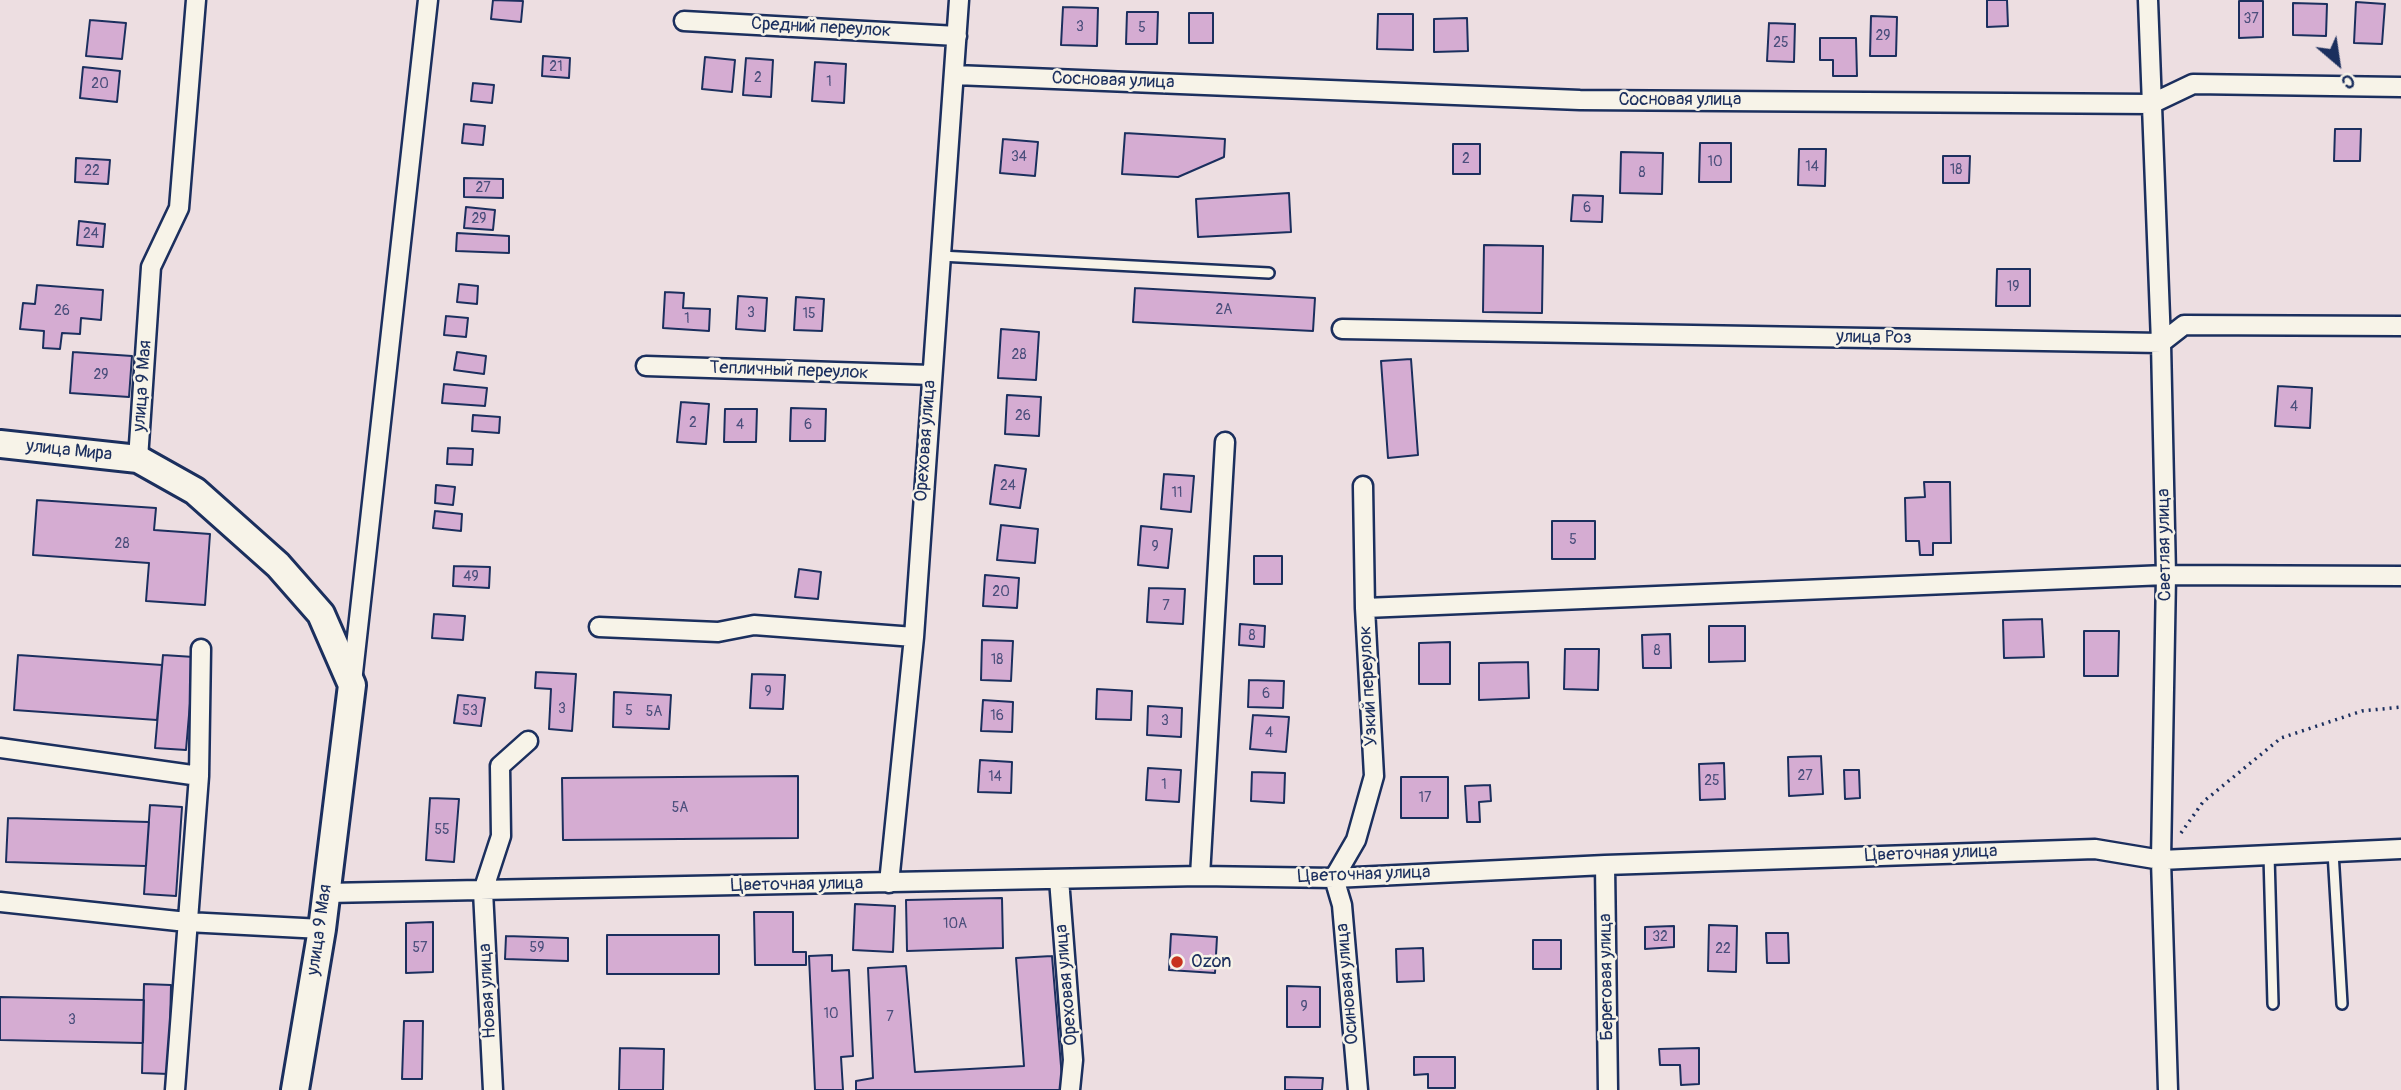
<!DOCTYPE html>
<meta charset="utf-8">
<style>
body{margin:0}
#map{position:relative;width:2401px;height:1090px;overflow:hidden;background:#eddee1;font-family:Pangolin,sans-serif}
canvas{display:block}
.north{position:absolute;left:2303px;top:28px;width:70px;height:70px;-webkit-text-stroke:5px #f7f3e8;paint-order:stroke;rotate:151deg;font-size:19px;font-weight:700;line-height:28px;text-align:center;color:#1b2f5e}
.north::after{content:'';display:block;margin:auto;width:24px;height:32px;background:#1b2f5e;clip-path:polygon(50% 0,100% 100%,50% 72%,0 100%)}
</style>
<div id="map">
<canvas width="2401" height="1090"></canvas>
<div class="north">С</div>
</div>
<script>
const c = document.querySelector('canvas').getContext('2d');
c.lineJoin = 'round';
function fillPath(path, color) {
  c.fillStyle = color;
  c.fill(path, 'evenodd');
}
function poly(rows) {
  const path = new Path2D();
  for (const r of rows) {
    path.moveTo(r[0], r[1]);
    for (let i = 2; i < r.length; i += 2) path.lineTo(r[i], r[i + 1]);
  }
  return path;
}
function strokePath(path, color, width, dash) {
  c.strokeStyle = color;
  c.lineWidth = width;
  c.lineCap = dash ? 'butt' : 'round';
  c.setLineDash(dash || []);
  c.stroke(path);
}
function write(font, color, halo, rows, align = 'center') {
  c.font = font + ' Pangolin,sans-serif';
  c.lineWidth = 5;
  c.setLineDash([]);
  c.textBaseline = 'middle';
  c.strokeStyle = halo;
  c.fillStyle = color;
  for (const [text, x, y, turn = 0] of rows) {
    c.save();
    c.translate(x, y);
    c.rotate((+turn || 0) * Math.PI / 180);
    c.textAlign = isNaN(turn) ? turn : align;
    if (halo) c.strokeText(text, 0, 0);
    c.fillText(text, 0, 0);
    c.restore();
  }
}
const building = poly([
 [493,0,523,1,521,22,491,19,493,0],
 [1987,0,2007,0,2008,26,1987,27,1987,0],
 [2239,1,2263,1,2263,37,2239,38,2239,1],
 [2356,2,2385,4,2382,44,2354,43,2356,2],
 [2293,3,2327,4,2326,36,2293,35,2293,3],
 [1063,7,1098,8,1097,46,1061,45,1063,7],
 [1127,12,1158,12,1157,44,1126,44,1127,12],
 [1189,13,1213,13,1213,43,1189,43,1189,13],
 [1378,14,1413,14,1413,50,1377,49,1378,14],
 [1871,16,1897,17,1896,56,1870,56,1871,16],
 [1467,18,1468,51,1434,52,1434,19,1467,18],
 [90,20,126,23,122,59,86,56,90,20],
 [1769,23,1795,24,1794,62,1767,61,1769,23],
 [1820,38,1856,38,1857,76,1833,76,1833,60,1820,60,1820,38],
 [543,56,570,58,569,78,542,76,543,56],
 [705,57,735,60,732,92,702,89,705,57],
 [746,58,773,60,771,97,743,95,746,58],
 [815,62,846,64,844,103,812,101,815,62],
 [83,67,120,71,117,102,80,98,83,67],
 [473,83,494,85,492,103,471,101,473,83],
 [464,124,485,126,483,145,462,143,464,124],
 [2335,129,2361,129,2360,161,2334,161,2335,129],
 [1125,133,1225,139,1224,157,1178,177,1122,174,1125,133],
 [1003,139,1038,142,1035,176,1000,173,1003,139],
 [1700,143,1731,143,1731,182,1699,182,1700,143],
 [1453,144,1480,144,1480,174,1453,174,1453,144],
 [1799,149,1826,149,1825,186,1798,185,1799,149],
 [1621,152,1663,153,1662,194,1620,193,1621,152],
 [1943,156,1970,156,1969,183,1943,183,1943,156],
 [76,158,110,160,108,184,75,182,76,158],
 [464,178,503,179,503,198,464,197,464,178],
 [1289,193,1291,232,1198,237,1196,199,1289,193],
 [1573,195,1603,196,1602,222,1571,221,1573,195],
 [466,207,495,210,493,230,464,228,466,207],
 [79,221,105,224,103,247,77,245,79,221],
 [457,233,509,236,509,253,456,251,457,233],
 [1484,245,1543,246,1542,313,1483,312,1484,245],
 [1997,269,2030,269,2030,306,1996,306,1997,269],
 [459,284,478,286,477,304,457,302,459,284],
 [37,285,103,290,101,320,81,318,80,334,62,333,60,349,43,348,44,331,20,329,23,303,35,304,37,285],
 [1135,288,1315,298,1313,331,1133,322,1135,288],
 [665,292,684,293,683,308,710,309,709,331,663,328,665,292],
 [738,296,767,298,765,331,736,329,738,296],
 [796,297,824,299,822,331,794,330,796,297],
 [446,316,468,318,466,337,444,335,446,316],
 [1001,329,1039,332,1036,380,998,378,1001,329],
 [73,352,132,356,129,397,70,393,73,352],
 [457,352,486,356,484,374,454,370,457,352],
 [1411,359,1418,455,1388,458,1381,361,1411,359],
 [444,384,487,388,485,406,442,403,444,384],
 [2278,386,2312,388,2310,428,2275,426,2278,386],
 [1007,395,1041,397,1039,436,1005,434,1007,395],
 [681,402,709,404,706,444,677,442,681,402],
 [791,408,826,409,825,441,790,441,791,408],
 [725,409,757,409,756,442,724,442,725,409],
 [473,415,500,417,499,433,472,431,473,415],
 [448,448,473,449,472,465,447,464,448,448],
 [995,465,1026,469,1020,508,990,504,995,465],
 [1164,474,1194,476,1191,512,1161,509,1164,474],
 [1924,482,1950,482,1951,543,1933,543,1933,555,1920,555,1919,541,1906,541,1905,498,1925,497,1924,482],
 [436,485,455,487,453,505,435,503,436,485],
 [37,500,156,508,154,530,210,534,205,605,146,601,149,563,33,555,37,500],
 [435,511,462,514,461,531,433,528,435,511],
 [1552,521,1595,521,1595,559,1552,559,1552,521],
 [1001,525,1038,529,1035,563,997,560,1001,525],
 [1141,526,1172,529,1168,568,1138,565,1141,526],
 [1254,556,1282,556,1282,584,1254,584,1254,556],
 [454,566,490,567,489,588,453,586,454,566],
 [799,569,821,572,818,599,795,597,799,569],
 [985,575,1019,578,1017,608,983,606,985,575],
 [1149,588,1185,589,1183,624,1147,622,1149,588],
 [434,614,465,616,463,640,432,638,434,614],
 [2042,619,2044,657,2004,658,2003,620,2042,619],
 [1240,624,1265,626,1264,647,1239,645,1240,624],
 [1709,626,1745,626,1745,661,1709,662,1709,626],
 [2084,631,2119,631,2118,676,2084,676,2084,631],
 [1670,634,1671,668,1643,668,1642,635,1670,634],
 [982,640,1013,641,1011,681,981,680,982,640],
 [1450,642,1450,684,1419,684,1419,643,1450,642],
 [1565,649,1599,649,1598,690,1564,689,1565,649],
 [18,655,162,665,157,720,14,710,18,655],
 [163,655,194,657,186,750,155,748,163,655],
 [1528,662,1529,698,1479,700,1479,663,1528,662],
 [536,672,576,674,572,731,549,729,551,689,535,688,536,672],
 [752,674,785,675,783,709,750,708,752,674],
 [1249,680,1284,681,1283,708,1248,707,1249,680],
 [1097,689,1132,691,1131,720,1096,719,1097,689],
 [614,692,671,695,669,729,613,727,614,692],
 [458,695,485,698,481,726,454,723,458,695],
 [983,700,1013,702,1012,732,981,731,983,700],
 [1148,706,1182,708,1181,737,1147,735,1148,706],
 [1253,715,1289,717,1286,752,1250,749,1253,715],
 [1821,756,1823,794,1789,796,1788,757,1821,756],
 [980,760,1012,762,1011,793,978,792,980,760],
 [1724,763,1725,799,1700,800,1699,764,1724,763],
 [1148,768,1181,770,1179,802,1146,800,1148,768],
 [1844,770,1859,770,1860,798,1845,799,1844,770],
 [1252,772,1285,773,1284,803,1251,801,1252,772],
 [798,776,798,838,563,840,562,778,798,776],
 [1401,777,1448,777,1448,818,1401,818,1401,777],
 [1490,785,1491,801,1479,802,1480,822,1467,822,1465,786,1490,785],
 [430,798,459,799,454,862,426,860,430,798],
 [150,805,182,807,176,896,144,894,150,805],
 [8,818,149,822,146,866,6,862,8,818],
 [1002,898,1003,948,907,951,906,900,1002,898],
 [855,904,895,906,893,952,853,950,855,904],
 [754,912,793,912,793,952,806,952,806,965,755,965,754,912],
 [433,922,433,972,406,973,406,923,433,922],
 [1709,925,1737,926,1736,972,1708,971,1709,925],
 [1674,926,1674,947,1645,949,1645,927,1674,926],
 [1766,933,1788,933,1789,963,1767,963,1766,933],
 [1171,934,1217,937,1215,973,1169,970,1171,934],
 [607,935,719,935,719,974,607,974,607,935],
 [506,936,568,938,568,961,505,959,506,936],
 [1533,940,1561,940,1561,969,1533,969,1533,940],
 [1423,948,1424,981,1397,982,1396,949,1423,948],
 [832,955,832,971,849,970,853,1056,841,1057,843,1090,815,1090,809,956,832,955],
 [1052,956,1063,1090,856,1090,856,1081,873,1078,868,968,906,966,915,1072,1024,1066,1016,958,1052,956],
 [144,984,171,985,169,1074,142,1073,144,984],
 [1287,986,1320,987,1320,1027,1287,1027,1287,986],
 [0,997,144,1000,143,1043,0,1040,0,997],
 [404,1021,423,1021,422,1079,402,1079,404,1021],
 [620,1048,664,1049,663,1090,619,1090,620,1048],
 [1699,1048,1699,1084,1681,1085,1680,1065,1660,1065,1659,1049,1699,1048],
 [1414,1057,1455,1057,1455,1088,1428,1088,1428,1074,1414,1075,1414,1057],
 [1285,1077,1323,1078,1322,1090,1285,1090,1285,1077]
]);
const path = poly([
 [2181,833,2203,802,2281,738,2362,711,2401,707]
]);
const lane = poly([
 [940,256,1269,273],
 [2333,852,2342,1004],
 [2269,855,2273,1004]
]);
const street = poly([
 [2148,0,2161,343,2166,575,2161,860,2168,1090],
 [684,21,957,36],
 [955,75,1580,100,2151,104,2193,84,2401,87],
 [1342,329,2161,343,2184,325,2401,326],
 [646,366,931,375],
 [138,459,151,267,179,208,196,0],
 [1365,608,2166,575,2401,576],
 [599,627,718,632,754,625,914,637],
 [352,682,428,0],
 [0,748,199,776],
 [1605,865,1608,1090],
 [1200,876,1225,442],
 [1059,879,1073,1060,1070,1090],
 [889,883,914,637,959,0],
 [326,893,1200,876,1334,878,1605,865,2095,849,2161,860,2401,849],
 [0,902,187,922,322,929],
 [175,1090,199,776,201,649],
 [493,1090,483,891,501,836,500,766,528,741],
 [1358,1090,1342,905,1334,878,1356,840,1374,776,1365,608,1363,486]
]);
const secondary = poly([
 [0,444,138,459,195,491,278,565,321,614,352,685,322,929,295,1090]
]);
const markers = [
 [1177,962,7,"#c8321e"]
];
const numberNames = [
 ["37",2251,19],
 ["3",1080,27],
 ["5",1142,28],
 ["29",1883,36],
 ["25",1781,43],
 ["21",556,67],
 ["2",758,78],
 ["1",829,82],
 ["20",100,84],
 ["34",1019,157],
 ["2",1466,159],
 ["10",1715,162],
 ["14",1812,167],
 ["18",1956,170],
 ["22",92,171],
 ["8",1642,173],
 ["27",483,188],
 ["6",1587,208],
 ["29",479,219],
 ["24",91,234],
 ["19",2013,287],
 ["2А",1224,310],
 ["26",62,311],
 ["3",751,313],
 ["15",809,314],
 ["1",687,319],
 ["28",1019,355],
 ["29",101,375],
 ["4",2294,407],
 ["26",1023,416],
 ["2",693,423],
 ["4",740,425],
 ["6",808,425],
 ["24",1008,486],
 ["11",1177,493],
 ["5",1573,540],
 ["28",122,544],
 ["9",1155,547],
 ["49",471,577],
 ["20",1001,592],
 ["7",1166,606],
 ["8",1252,636],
 ["8",1657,651],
 ["18",997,660],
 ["9",768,692],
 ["6",1266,694],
 ["3",562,709],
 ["53",470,711],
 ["5",629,711],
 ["5А",654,712],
 ["16",997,716],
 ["3",1165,721],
 ["4",1269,733],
 ["27",1805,776],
 ["14",995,777],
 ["25",1712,781],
 ["1",1164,785],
 ["17",1425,798],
 ["5А",680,808],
 ["55",442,830],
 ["10А",955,924],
 ["32",1660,937],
 ["57",420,948],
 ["59",537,948],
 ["22",1723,949],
 ["9",1304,1007],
 ["10",831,1014],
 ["7",890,1017],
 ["3",72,1020]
];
const streetNames = [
 ["Средний переулок",821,28,3],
 ["Сосновая улица",1113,81,2],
 ["Сосновая улица",1680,100],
 ["улица Роз",1874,338,1],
 ["Тепличный переулок",789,371,2],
 ["улица 9 Мая",143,386,-86],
 ["Ореховая улица",926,441,-86],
 ["улица Мира",69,451,6],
 ["Светлая улица",2165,545,-91],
 ["Узкий переулок",1369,686,-93],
 ["Цветочная улица",1931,854,-2],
 ["Цветочная улица",1364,875,-2],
 ["Цветочная улица",797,885,-1],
 ["улица 9 Мая",320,930,-82],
 ["Береговая улица",1607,977,-91],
 ["Осиновая улица",1348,984,-95],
 ["Ореховая улица",1067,985,-95],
 ["Новая улица",488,991,-93]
];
const poiNames = [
 ["Ozon",1191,962]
];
fillPath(building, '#d5acd2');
strokePath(building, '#1b2f5e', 2);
strokePath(lane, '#1b2f5e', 14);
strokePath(street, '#1b2f5e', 23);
strokePath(secondary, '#1b2f5e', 32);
strokePath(path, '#1b2f5e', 3.5, [2, 5]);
strokePath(lane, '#f7f3e8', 9);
strokePath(street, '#f7f3e8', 18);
strokePath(secondary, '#f7f3e8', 26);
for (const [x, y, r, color] of markers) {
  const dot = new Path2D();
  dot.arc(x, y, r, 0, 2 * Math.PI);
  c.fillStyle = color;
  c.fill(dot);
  strokePath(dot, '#f7f3e8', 2.5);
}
write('14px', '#4a4e7b', null, numberNames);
write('18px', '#1b2f5e', '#f7f3e8', streetNames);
write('18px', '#1b2f5e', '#f7f3e8', poiNames, 'left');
</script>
